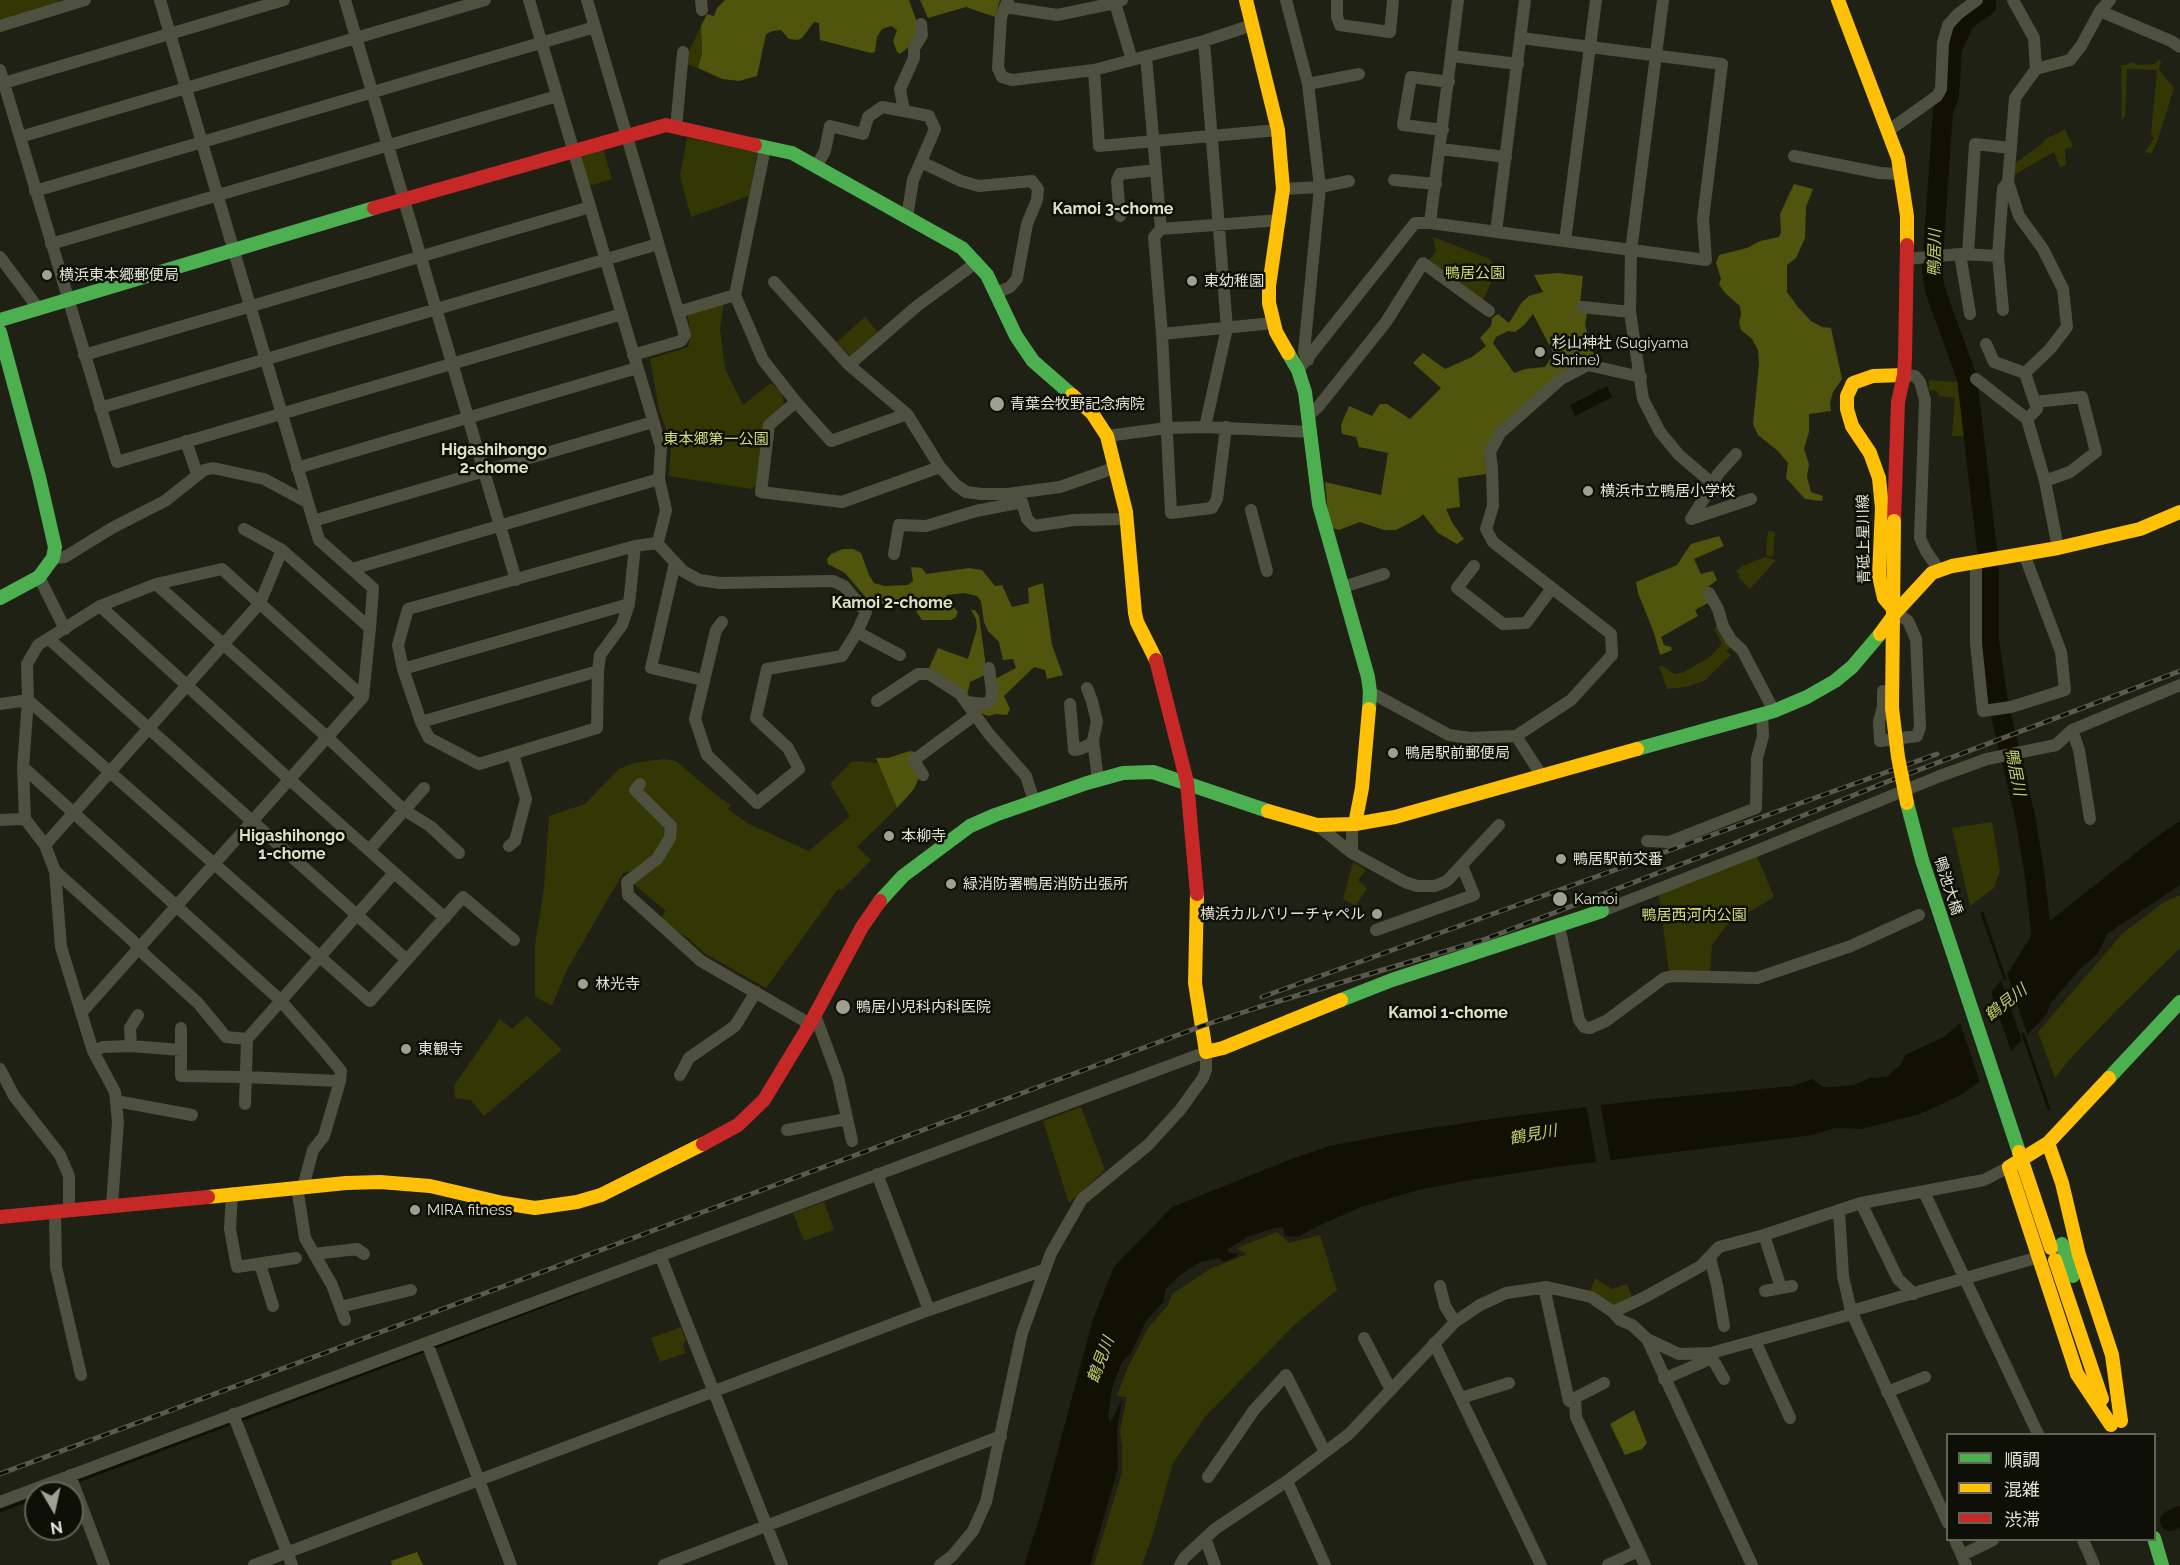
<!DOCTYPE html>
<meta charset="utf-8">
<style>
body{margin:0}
#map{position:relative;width:2180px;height:1565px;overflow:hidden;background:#202115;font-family:Raleway,"Noto Sans JP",sans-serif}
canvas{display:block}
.legend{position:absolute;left:1946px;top:1433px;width:210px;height:108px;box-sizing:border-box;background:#0e0f06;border:2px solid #636459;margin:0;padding:8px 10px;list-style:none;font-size:18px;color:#e2e4d5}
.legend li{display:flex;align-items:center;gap:12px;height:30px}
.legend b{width:30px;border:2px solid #636459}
.north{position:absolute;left:24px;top:1481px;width:60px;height:60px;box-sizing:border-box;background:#0e0f06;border:2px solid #636459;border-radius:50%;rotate:171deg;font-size:16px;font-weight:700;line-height:24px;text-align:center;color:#e2e4d5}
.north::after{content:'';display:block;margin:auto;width:21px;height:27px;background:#9ea092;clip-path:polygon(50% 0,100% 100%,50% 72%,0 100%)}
</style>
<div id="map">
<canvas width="2180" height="1565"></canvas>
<ul class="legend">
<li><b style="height:8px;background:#4caf50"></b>順調</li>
<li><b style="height:8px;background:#ffc107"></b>混雑</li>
<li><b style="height:8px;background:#c62828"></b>渋滞</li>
</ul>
<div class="north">N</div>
</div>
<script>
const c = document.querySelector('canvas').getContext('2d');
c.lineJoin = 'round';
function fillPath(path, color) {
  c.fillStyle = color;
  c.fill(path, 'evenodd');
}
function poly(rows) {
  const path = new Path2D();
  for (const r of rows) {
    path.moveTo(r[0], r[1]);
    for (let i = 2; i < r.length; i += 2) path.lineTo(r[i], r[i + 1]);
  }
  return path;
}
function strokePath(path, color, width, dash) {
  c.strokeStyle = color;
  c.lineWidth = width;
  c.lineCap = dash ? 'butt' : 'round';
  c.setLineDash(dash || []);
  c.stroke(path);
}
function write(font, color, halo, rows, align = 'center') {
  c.font = font + ' Raleway,"Noto Sans JP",sans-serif';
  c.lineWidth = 5;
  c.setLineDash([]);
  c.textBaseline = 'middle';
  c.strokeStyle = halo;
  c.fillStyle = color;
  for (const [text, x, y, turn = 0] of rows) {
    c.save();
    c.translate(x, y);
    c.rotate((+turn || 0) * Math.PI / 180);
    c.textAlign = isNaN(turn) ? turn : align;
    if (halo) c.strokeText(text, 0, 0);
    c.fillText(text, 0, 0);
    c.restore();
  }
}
const green = poly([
 [0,0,59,0,59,3,0,21],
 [701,26,702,54,698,68,686,64,689,51],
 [2159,60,2161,61,2159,70,2174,88,2158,139,2152,153,2149,153,2145,152,2154,138,2151,135,2157,70,2127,69,2125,116,2122,120,2121,65,2126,65,2133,62,2136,65,2154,64],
 [2065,129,2073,147,2065,149,2066,165,2060,167,2054,152,2014,175,2015,163,2042,144,2046,139],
 [687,138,757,152,749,196,691,217,680,176],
 [603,149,612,179,589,186,581,159,584,154],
 [1433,237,1490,259,1497,268,1483,301,1427,263,1436,251],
 [724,303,720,329,725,369,743,405,771,383,782,393,784,406,765,423,758,483,751,489,669,476,671,442,659,410,650,359,688,347,691,335,687,312],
 [865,317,880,334,852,358,837,342],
 [1929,380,1964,383,1969,436,1952,436,1955,398,1939,396,1937,391,1929,390],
 [1768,531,1775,532,1773,557,1766,555,1767,553,1766,552],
 [1765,557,1776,560,1750,589,1738,577,1740,575,1736,571,1742,566],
 [1718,626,1732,647,1726,651,1731,655,1704,681,1686,687,1667,689,1659,666,1662,666,1675,674,1682,673,1710,657,1722,644,1714,628],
 [663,759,676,761,716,795,731,805,728,809,747,823,809,851,850,816,830,784,851,762,856,761,878,763,897,808,857,847,871,860,842,890,838,889,766,988,704,953,688,938,659,920,666,911,631,882,634,871,623,873,568,968,552,1005,535,997,535,946,544,888,549,816,585,804,619,769,634,763],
 [1992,822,2000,871,1994,888,1970,906,1952,828],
 [1757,856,1774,897,1726,926,1712,945,1710,972,1669,972,1659,895],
 [1353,862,1366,870,1358,880,1367,888,1356,906,1343,899],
 [2180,895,2180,948,2114,1013,2069,1060,2055,1078,2038,1032,2123,933,2163,903],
 [527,1016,562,1050,484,1116,471,1100,455,1098,454,1086,500,1019,512,1029],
 [1081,1107,1105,1170,1069,1203,1043,1121],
 [824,1202,834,1230,804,1241,793,1213],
 [1277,1232,1289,1243,1320,1235,1337,1290,1293,1326,1205,1417,1173,1463,1153,1534,1142,1565,1094,1565,1122,1473,1122,1447,1120,1431,1127,1397,1117,1396,1127,1369,1148,1328,1168,1305,1172,1294,1210,1269,1247,1254,1237,1248],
 [1595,1278,1612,1289,1627,1284,1633,1299,1615,1308,1589,1294],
 [681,1327,686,1340,683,1346,686,1353,660,1362,651,1338]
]);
const forest = poly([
 [725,0,909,0,918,25,918,32,910,46,900,54,897,52,893,41,897,30,891,26,882,29,877,37,875,52,871,53,820,40,819,23,814,22,802,38,798,40,789,39,781,30,773,31,766,34,757,76,739,81,722,79,698,68,702,54,701,26,707,14,714,16,717,8],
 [920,0,1000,0,995,17,966,7,928,18],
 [1794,184,1813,189,1806,207,1805,238,1796,258,1787,265,1787,292,1798,307,1811,321,1822,327,1831,328,1842,379,1833,392,1830,403,1831,411,1809,414,1809,432,1804,449,1809,464,1807,477,1811,492,1823,496,1822,501,1805,499,1786,478,1788,463,1778,451,1758,435,1753,424,1759,364,1758,350,1752,339,1741,330,1739,323,1741,315,1740,306,1725,293,1719,284,1721,279,1716,263,1719,255,1747,248,1760,241,1779,237,1781,232,1780,214],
 [1558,273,1583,276,1579,312,1587,313,1585,325,1594,355,1591,361,1498,432,1487,474,1458,478,1460,507,1446,509,1453,524,1464,539,1457,544,1438,533,1423,514,1419,518,1396,530,1384,530,1360,522,1339,530,1332,528,1328,514,1325,482,1381,495,1388,453,1359,447,1356,437,1342,434,1341,425,1349,406,1372,416,1380,404,1387,404,1410,419,1441,388,1413,363,1423,353,1445,369,1472,357,1486,346,1480,338,1491,326,1492,318,1498,314,1509,323,1522,302,1529,296,1543,292,1534,275],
 [1533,314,1554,354,1545,367,1525,369,1514,373,1493,343,1496,337,1508,331,1515,332,1524,325],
 [1719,536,1724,546,1694,559,1701,574,1713,571,1717,580,1704,590,1710,602,1695,610,1698,616,1661,637,1664,645,1671,647,1672,650,1660,655,1654,633,1638,593,1636,582,1677,565,1691,544],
 [843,549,853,549,861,553,869,575,874,583,884,586,908,585,913,581,911,567,922,568,926,574,969,568,982,570,995,586,1002,585,1012,607,1029,603,1028,588,1043,583,1052,645,1063,675,1047,679,1045,670,1034,667,1004,696,1010,709,1007,715,996,714,989,716,977,712,972,707,985,708,993,680,1016,668,1013,659,1003,660,999,642,988,631,984,622,981,601,977,596,964,593,947,595,944,600,945,603,952,605,958,612,956,617,951,620,922,620,916,611,907,606,875,603,868,600,845,573,828,564,827,559,831,554],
 [971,610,975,610,979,616,987,674,970,682,967,696,928,670,938,648,968,659,977,628,976,619],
 [910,751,916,752,919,777,914,789,897,808,876,758,888,758],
 [1634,1410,1647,1443,1642,1449,1625,1455,1610,1424],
 [417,1552,423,1565,392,1565,391,1561]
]);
const water = poly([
 [1607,386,1612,397,1575,416,1570,405],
 [2180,821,2180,885,2107,934,2098,953,2079,970,2050,1004,2047,1014,1986,1077,1961,1095,1920,1114,1861,1129,1835,1128,1813,1135,1564,1166,1464,1181,1418,1190,1361,1207,1318,1226,1298,1237,1285,1236,1283,1227,1271,1229,1247,1237,1228,1249,1229,1253,1239,1253,1236,1257,1224,1262,1219,1258,1200,1262,1180,1275,1165,1290,1164,1301,1146,1321,1131,1353,1122,1362,1112,1388,1108,1416,1110,1423,1122,1400,1117,1431,1118,1468,1090,1565,1024,1565,1040,1517,1093,1319,1114,1267,1172,1207,1289,1160,1329,1146,1397,1133,1505,1117,1643,1100,1793,1086,1812,1079,1823,1087,1835,1087,1854,1085,1870,1078,1887,1077,1901,1064,1905,1055,1944,1037,1967,1018,1986,999,2009,971,2032,935,2152,840]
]);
const pier = poly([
 [2006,970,2028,1037,2023,1043,2000,977],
 [1990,989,2012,1054,1981,1085,1959,1020],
 [1600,1102,1611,1164,1597,1165,1586,1104]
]);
const stream = poly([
 [1982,913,2005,979],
 [2023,1034,2049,1109],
 [432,1348,580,1292],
 [238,1421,426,1350],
 [75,1482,232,1423],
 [48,1493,69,1485],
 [0,1511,36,1497]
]);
const river = poly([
 [1986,0,1986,6,1965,20,1952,49,1949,96,1943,111,1932,270,1935,290,1967,378,1987,550],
 [1989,567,1989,641,1998,702,2025,816,2034,870,2041,931,2039,954],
 [2170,1521,2180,1516]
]);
const street = poly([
 [345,0,516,580],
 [529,0,661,447,659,479,666,510,659,538,657,543,683,571,699,580,720,583,833,581,844,586,866,612,857,632,842,656,767,669,756,718,788,748,799,769,757,803,707,755,695,719,716,630,722,622],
 [587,0,685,335,681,341,633,355],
 [701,0,702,10],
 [1008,0,1001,17,998,68,1002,77,1012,80,1094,70,1204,41,1252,25],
 [1286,0,1308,84,1320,187,1304,352,1308,360],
 [1337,0,1337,17,1340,25,1390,32,1393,0],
 [1663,0,1631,251,1630,312,1643,399,1660,432,1679,455,1713,484,1691,519,1751,499],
 [2013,0,2034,38,2036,69],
 [1115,3,1132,60],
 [1005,7,1057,15,1115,3,1122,0],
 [2100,11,2171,41,2180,47],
 [0,26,85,0],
 [1204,41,1227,328,1205,427],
 [1146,56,1161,229,1154,237,1162,334,1171,513,1212,508,1217,499,1226,427],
 [1452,56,1518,64],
 [0,70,117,462,622,314],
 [1094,70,1099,146,1278,130],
 [4,83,284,0],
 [1308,84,1359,74],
 [676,128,683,52],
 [1443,130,1403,125,1411,77,1449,82],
 [1888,131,1937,96,1941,89,1943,43,1948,25,1958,14,1977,0],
 [20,137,485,0],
 [765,148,735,295,763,360,796,402,831,441,907,414],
 [1441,149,1506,157],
 [1794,156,1880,173,1901,174],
 [921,162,961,181,979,186,1032,181,1038,189,1037,200,1027,224,1017,279,1010,287,996,293],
 [816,167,825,151,830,126,863,134,868,117,882,107,904,111],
 [1394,180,1436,184],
 [1283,189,1320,187,1349,181],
 [35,191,595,27],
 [1120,216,1117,181,1120,174,1156,170],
 [907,217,913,180,935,129,929,116,904,111,900,89,914,58,914,48,922,35,921,24],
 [1430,223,1458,0],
 [1161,229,1280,220],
 [1496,232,1525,0],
 [1565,241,1596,0],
 [51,244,557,96],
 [1960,254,1970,314],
 [1968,254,1975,144,2011,148],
 [1998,256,2003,188,2008,182],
 [0,257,38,308],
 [1907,259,1960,254,1998,256,2003,310],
 [774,282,849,365,907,414,940,467,956,485,966,492,981,494,1007,494,1060,487,1114,468],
 [1582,307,1630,312],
 [678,312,735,295],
 [1162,334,1273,323],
 [1986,344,1994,362,2025,373,2050,349,2067,327,2063,289,2043,249,2019,216,2008,182,2015,98,2036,69,2070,60,2081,46,2100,11,2110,0],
 [84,355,590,207],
 [849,365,917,306,977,262],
 [1298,370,1415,223,1430,223,1706,260,1703,219,1722,64,1521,38],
 [2025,373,2037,409,2027,419,2045,481,2058,548],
 [1904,375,1915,376,1920,382,1925,400,1920,538,1926,551,1939,570],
 [1976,379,2027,419],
 [796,402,769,425,761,492,842,502,940,467],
 [2035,402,2082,397,2096,452,2070,472,2045,481],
 [100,408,658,244],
 [1309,415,1318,407,1386,322,1423,263,1489,311],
 [1107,436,1167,428,1205,427,1310,432],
 [186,441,197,474],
 [297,468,637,368],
 [1713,484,1718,474,1736,454],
 [1251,510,1267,571],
 [313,521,653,422],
 [244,529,282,550,370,628],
 [635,546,629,604,622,625,600,655,598,671,597,728,479,764,429,738,421,722,403,669,398,645,408,609,635,546,657,543],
 [894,554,899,525,926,526,976,511,1022,502,1027,519,1034,526,1074,520,1126,519],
 [53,558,65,557,112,528,165,501,204,470,213,468,264,479,307,502],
 [1976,561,1976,643,1983,711,2011,707,2065,690,2061,652,2024,554],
 [675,563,651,668,703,680],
 [1474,566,1457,588,1503,624,1526,623,1552,588],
 [352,569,659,479],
 [39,577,65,629],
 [156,584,327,737,404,810,430,826,459,853],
 [1343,587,1384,574],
 [1709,593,1718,609,1723,626,1731,640,1742,650,1774,711],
 [100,606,289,779,445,918],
 [857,632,900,655],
 [49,639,407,960],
 [403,669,629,604],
 [1087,688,1092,701,1097,722,1093,740,1098,780],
 [1883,691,1883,706,1879,722,1880,741,1917,736,1920,727,1916,639,1908,621,1896,612],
 [1370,692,1449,735,1470,738,1516,736,1571,700,1612,655,1611,634,1493,542,1486,529,1493,506,1492,468,1490,452,1500,433,1561,379,1588,365,1641,377],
 [877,701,918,674,929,674,960,694,989,734,1026,776,1034,801],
 [966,702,986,704,991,700,992,692,989,668],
 [0,704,28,700,370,1001,463,897,514,940],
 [1070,704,1074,750,1080,749,1093,743],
 [421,722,598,671],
 [2072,730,2079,750,2090,819],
 [1516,736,1542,776],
 [23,767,280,1000,323,1049,341,1071,340,1081,324,1136,313,1150,303,1187],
 [923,775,914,760,975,715],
 [640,784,635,790,671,826,670,838,657,859,627,882,628,895,701,961,810,1024],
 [0,820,25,819],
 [1317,825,1352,853,1405,882,1417,886,1435,886,1447,881,1499,825],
 [1647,841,1669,842,1756,808,1757,758,1763,736,1762,714],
 [45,845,260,603,282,550],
 [509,846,515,841,526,799,513,754],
 [369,850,424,788],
 [1352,853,1352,831,1355,824],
 [55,871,133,941,145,955,198,1003,226,1037,247,1039,394,873],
 [1602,911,1761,849,1940,776,1987,759,2056,745,2072,730,2180,685],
 [1559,926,1579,1020,1584,1027,1590,1028,1606,1021,1664,978,1673,976,1757,978,1851,946,1919,915],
 [1376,930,1474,895,1462,866],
 [81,1013,363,697,370,628,373,588,319,540,160,0],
 [815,1015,838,1077,852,1141],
 [131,1046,130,1028,138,1015],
 [181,1050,181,1028],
 [93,1051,103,1047,131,1046,181,1050,181,1076,245,1077,340,1081],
 [0,1069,14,1096,60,1155,69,1176,69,1210],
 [680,1075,689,1058,735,1026,756,992],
 [116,1101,192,1115],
 [245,1104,247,1039],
 [787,1130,847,1119],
 [877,1174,929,1310],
 [297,1187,305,1238,332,1285,345,1320],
 [1924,1192,2038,1434],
 [232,1193,230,1229,237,1267,296,1258],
 [1861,1203,1898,1279,1914,1294],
 [112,1205,118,1122,115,1092,93,1051,61,947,55,871,45,845,25,819,23,767,28,700,27,664,38,645,100,606,156,584,222,569,363,697],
 [1839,1210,1843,1276,1851,1311,1948,1523],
 [55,1211,56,1267,81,1375],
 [1764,1235,1781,1288],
 [314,1254,357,1249,364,1254],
 [660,1255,782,1565],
 [1710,1258,1717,1285,1724,1326],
 [260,1264,273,1306],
 [1440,1286,1445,1306,1455,1322],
 [1544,1287,1569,1401,1604,1383],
 [1765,1291,1792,1286],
 [340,1307,411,1290],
 [1851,1311,2039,1257],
 [1613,1312,1645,1297,1701,1266,1719,1247,1764,1235,1861,1203,1984,1180,2009,1167],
 [1364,1338,1391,1390],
 [1647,1339,1679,1354,1711,1353],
 [1755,1341,1790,1418],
 [427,1343,511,1565],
 [1434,1343,1541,1565],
 [1712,1358,1711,1353,1852,1314],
 [1664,1379,1712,1358,1724,1379],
 [1887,1392,1925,1377],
 [1461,1398,1509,1383],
 [1575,1398,1576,1417,1645,1565],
 [233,1414,292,1565],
 [70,1475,104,1565],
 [1208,1477,1254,1410,1286,1375,1325,1452],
 [1287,1481,1325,1565],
 [0,1502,1206,1052,1206,1070,1203,1078,1180,1110,1148,1145,1082,1199,1051,1253,1022,1333,986,1502,973,1531,952,1556,940,1565],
 [1205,1538,1215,1565],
 [1955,1540,1966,1565],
 [2083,1540,2094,1565],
 [1962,1555,1993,1540],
 [254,1565,929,1310,1044,1270],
 [664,1565,1001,1436],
 [1180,1565,1184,1558,1215,1529,1287,1481,1349,1434,1455,1322,1480,1305,1506,1293,1547,1287,1591,1297,1613,1312,1620,1320,1632,1325,1647,1339,1752,1565],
 [1608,1565,1638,1551]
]);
const fast = poly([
 [755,145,792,153,962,248,987,275,1016,336,1033,361,1072,395],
 [0,320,374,208],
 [0,332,39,477,55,547,53,558,39,577,0,598],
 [1288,353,1298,370,1305,392,1319,504,1368,677,1370,692,1369,709],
 [1637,749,1774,711,1807,697,1835,681,1852,667,1880,634],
 [880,901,903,876,970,826,995,815,1087,783,1123,773,1153,772,1268,811],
 [1341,1000,1392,980,1602,911],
 [2109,1078,2180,1002],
 [2062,1244,2073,1276],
 [2154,1538,2162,1565]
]);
const slow = poly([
 [1246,0,1278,130,1283,189,1269,286,1269,303,1276,332,1288,353],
 [1838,0,1898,158,1907,216,1907,245],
 [1072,395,1092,413,1107,436,1126,512,1135,613,1137,622,1156,660],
 [1896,612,1884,598,1879,576,1882,508,1879,478,1870,453,1852,426,1847,409,1847,396,1853,383,1873,376,1904,375],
 [1880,634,1896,612,1932,573,1952,566,2058,548,2140,529,2180,512],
 [1268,811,1317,825,1355,824,1395,817,1637,749],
 [1355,824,1362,788,1369,709],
 [1197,894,1195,983,1206,1052,1223,1048,1341,1000],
 [2109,1078,2048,1143,2009,1167,2077,1374,2111,1425],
 [2048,1143,2062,1183,2079,1255,2112,1355,2121,1421],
 [208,1197,346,1183,380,1182,430,1186,503,1203,535,1208,577,1202,601,1195,703,1144],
 [2055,1260,2102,1399]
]);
const jam = poly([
 [374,208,666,125,755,145],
 [1894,521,1898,402,1904,375,1905,358,1907,245],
 [1156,660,1187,782,1197,894],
 [703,1144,738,1125,764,1100,810,1024,862,927,880,901],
 [0,1217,208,1197]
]);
const rail = poly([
 [1262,997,1937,754],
 [0,1474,1202,1026,1259,1007,1483,940,1700,857,1884,783,2180,671]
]);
const fastBridge = poly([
 [1907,803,1922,860,2019,1152]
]);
const slowBridge = poly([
 [1894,521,1892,708,1898,757,1907,803],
 [2019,1152,2051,1248]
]);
const markers = [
 [47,275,6,"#9ea092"],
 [1192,281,6,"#9ea092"],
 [1540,352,6,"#9ea092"],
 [997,404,8,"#9ea092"],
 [1588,491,6,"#9ea092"],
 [1393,753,6,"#9ea092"],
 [889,836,6,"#9ea092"],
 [1561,859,6,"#9ea092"],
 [951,884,6,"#9ea092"],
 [1560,899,8,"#9ea092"],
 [1377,914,6,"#9ea092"],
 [583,984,6,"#9ea092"],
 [843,1007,8,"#9ea092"],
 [406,1049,6,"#9ea092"],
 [415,1210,6,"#9ea092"]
];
const parkNames = [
 ["鴨居公園",1475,273],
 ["東本郷第一公園",716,439],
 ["鴨居西河内公園",1694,915]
];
const poiNames = [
 ["横浜東本郷郵便局",59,275],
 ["東幼稚園",1204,281],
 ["杉山神社 (Sugiyama",1552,343],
 ["Shrine)",1552,360],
 ["青葉会牧野記念病院",1010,404],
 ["横浜市立鴨居小学校",1600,491],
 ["鴨居駅前郵便局",1405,753],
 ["本柳寺",901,836],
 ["鴨居駅前交番",1573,859],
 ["緑消防署鴨居消防出張所",963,884],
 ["Kamoi",1574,899],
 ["横浜カルバリーチャペル",1365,914,"right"],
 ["林光寺",595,984],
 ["鴨居小児科内科医院",856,1007],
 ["東観寺",418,1049],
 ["MIRA fitness",427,1210]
];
const streetNames = [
 ["青砥上星川線",1864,539,-91],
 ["鴨池大橋",1948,886,72]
];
const neighbourhoodNames = [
 ["Kamoi 3-chome",1113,209],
 ["Higashihongo",494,450],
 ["2-chome",494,468],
 ["Kamoi 2-chome",892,603],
 ["Higashihongo",292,836],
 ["1-chome",292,854],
 ["Kamoi 1-chome",1448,1013]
];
const waterNames = [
 ["鴨居川",1935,253,-89],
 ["鴨居川",2015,772,79],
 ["鶴見川",2006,1003,-38],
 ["鶴見川",1533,1135,-10],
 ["鶴見川",1101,1360,-69]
];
fillPath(green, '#333703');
fillPath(forest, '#50540c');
fillPath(water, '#101102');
fillPath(pier, '#202115');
strokePath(stream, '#101102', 3);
strokePath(river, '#101102', 20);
strokePath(street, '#4f5140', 12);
strokePath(fast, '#4caf50', 14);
strokePath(slow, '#ffc107', 14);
strokePath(jam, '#c62828', 14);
strokePath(rail, '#5a5b4e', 5);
strokePath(rail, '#0e0f06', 3, [9]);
strokePath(fastBridge, '#4caf50', 14);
strokePath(slowBridge, '#ffc107', 14);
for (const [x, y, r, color] of markers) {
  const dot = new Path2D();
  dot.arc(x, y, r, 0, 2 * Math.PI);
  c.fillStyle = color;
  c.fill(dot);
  strokePath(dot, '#0e0f06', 2);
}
write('15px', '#d3dd77', '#0e0f06', parkNames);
write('15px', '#e2e4d5', '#0e0f06', poiNames, 'left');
write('15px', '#e2e4d5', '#0e0f06', streetNames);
write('bold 16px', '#dee2c4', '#0e0f06', neighbourhoodNames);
write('italic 16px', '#c3cc66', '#0e0f06', waterNames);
</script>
